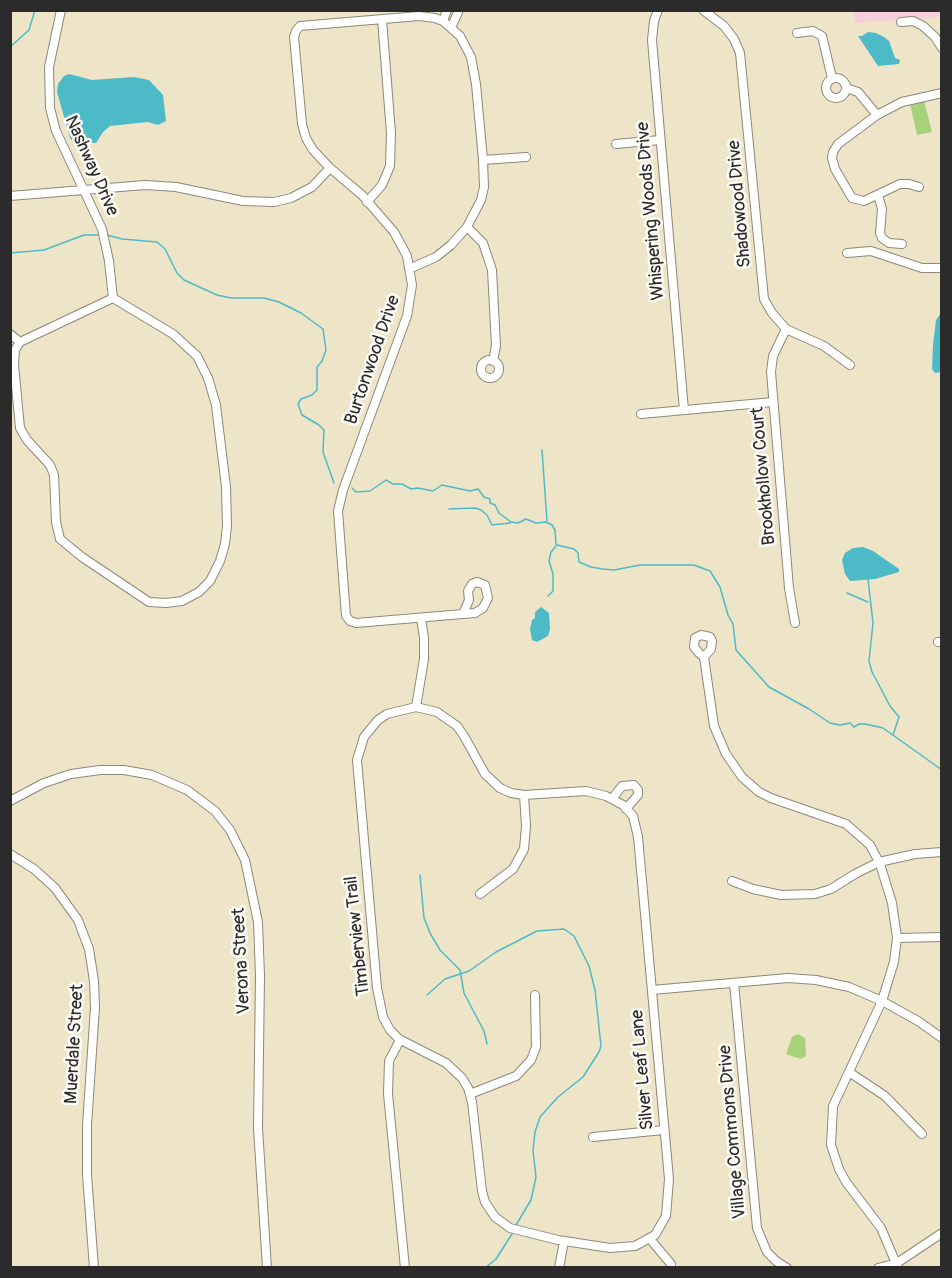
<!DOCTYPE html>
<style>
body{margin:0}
#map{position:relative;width:952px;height:1278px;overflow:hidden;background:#eee5c8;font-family:Pangolin,sans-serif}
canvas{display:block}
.frame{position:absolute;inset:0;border:12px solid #2b2b2b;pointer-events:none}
</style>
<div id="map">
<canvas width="952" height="1278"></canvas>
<div class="frame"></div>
</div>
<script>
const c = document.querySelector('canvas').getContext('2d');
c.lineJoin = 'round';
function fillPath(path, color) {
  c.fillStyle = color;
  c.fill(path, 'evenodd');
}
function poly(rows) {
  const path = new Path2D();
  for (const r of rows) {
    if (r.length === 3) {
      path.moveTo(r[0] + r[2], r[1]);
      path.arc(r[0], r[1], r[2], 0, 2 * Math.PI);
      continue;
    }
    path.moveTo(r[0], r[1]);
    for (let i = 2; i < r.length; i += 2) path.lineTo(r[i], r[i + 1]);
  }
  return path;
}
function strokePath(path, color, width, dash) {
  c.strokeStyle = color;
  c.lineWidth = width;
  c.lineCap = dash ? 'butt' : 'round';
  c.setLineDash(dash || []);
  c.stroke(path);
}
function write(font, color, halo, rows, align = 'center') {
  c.font = font + ' Pangolin,sans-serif';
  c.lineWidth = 5;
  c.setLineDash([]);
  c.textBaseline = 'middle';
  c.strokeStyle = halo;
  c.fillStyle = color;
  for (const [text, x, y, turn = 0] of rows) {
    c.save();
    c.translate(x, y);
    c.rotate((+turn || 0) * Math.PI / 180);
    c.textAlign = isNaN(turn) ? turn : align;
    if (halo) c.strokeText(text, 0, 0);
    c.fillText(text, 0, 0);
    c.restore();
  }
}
const built = poly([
 [854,11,941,11,941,17,855,23]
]);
const green = poly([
 [924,101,932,132,917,135,910,104],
 [798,1034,805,1038,806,1056,801,1059,786,1054,792,1037]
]);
const water = poly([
 [868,32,876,33,884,37,889,41,895,58,900,60,899,64,878,66,858,36,862,36],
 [69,74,92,80,134,77,149,80,163,95,166,121,158,125,148,122,110,126,103,132,96,143,73,142,70,138,57,92,58,84,64,76],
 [940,314,941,372,935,373,932,369,933,345,936,320],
 [863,547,873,551,899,569,899,572,875,579,850,581,845,574,842,560,845,553,853,548],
 [541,607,549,613,550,629,548,636,537,642,532,640,530,629,532,620,535,618,535,612]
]);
const stream = poly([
 [10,47,29,30,35,10],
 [107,235,122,239,157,242,165,249,177,273,184,280,217,295,231,298,264,298,279,302,301,313,323,329,326,350,322,361,317,367,317,390,312,395,301,399,298,404,302,415,319,425,324,430,323,452,334,483],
 [10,253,44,250,84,235,98,235],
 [542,450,547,521],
 [352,488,356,492,370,491,386,480,393,484,402,484,411,489,418,488,433,491,442,485,470,491,478,489,484,497,490,499,490,503,495,505,499,513,511,522,518,523,526,519,536,523,546,522,552,525,555,530,556,544],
 [449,509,475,508,481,510,487,515,492,525,510,523],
 [557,545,574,549,578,553,579,562,591,567,603,569,614,570,640,565,694,565,710,571,720,587,728,615,733,624,736,650,769,687,809,709,830,723,840,725,850,723,854,727,859,724,865,724,883,728,942,770],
 [868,579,873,623,869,661,872,672,890,706,899,717,893,735],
 [847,593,868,602],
 [548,596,553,591,553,574,549,561,551,552,556,546],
 [420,875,424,918,430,933,440,950,460,970,464,993,484,1031,487,1044],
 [427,995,445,979,469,971,496,952,537,931,564,929,574,936,589,966,595,990,601,1046,599,1052,583,1077,558,1097,540,1117,535,1132,533,1151,536,1177,531,1200,516,1225],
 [485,1268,496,1259,512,1234]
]);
const minor = poly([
 [61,10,49,67,50,108,56,131,102,229,109,261,113,298],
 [658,10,654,21,652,40,684,410],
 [703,10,724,26,734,39,740,53,764,299,772,313,786,329,824,346,850,365],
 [443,21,447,10],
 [901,22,913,21,923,26,935,37,942,48],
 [451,28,459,10],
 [797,33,813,31,822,36,832,78],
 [836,88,10],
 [846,88,858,92,877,115],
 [616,144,660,140],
 [483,160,526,157],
 [919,187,909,184,900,184,864,201,852,198,835,169,832,158,833,152,838,144,877,115,902,102,942,93],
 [878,195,882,209,880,233,882,238,889,243,902,244],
 [10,196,145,185,176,187,243,201,274,202,291,198,312,187,330,168],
 [367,202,382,185,390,166,391,133,382,19],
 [467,227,483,243,492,270,496,346,493,361],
 [847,253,871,251,922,268,942,268],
 [411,268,436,257,451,245,467,227,481,200,484,187,483,160,476,84,471,57,460,36,443,21,435,18,419,16,300,26,296,31,294,37,302,124,306,138,313,150,330,168,362,195,394,232,407,256,412,285,407,316,343,490,338,511,346,616,350,621,356,623,463,614,469,600,468,591,472,584,477,582,485,585,488,598,483,608,475,613,463,614],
 [113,298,173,334,197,356,208,378,216,405,226,487,227,526,225,544,220,561,210,581,199,592,182,601,166,603,149,602,82,557,60,539,56,522,54,475,50,465,27,440,20,428,14,364,15,350,20,342,113,298],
 [786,329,773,356,771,372,789,588,795,623],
 [10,334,20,342],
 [490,369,9],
 [641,414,773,402],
 [938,642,942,642],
 [704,657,699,653,694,647,695,638,701,635,710,637,712,641,711,649,704,657,714,726,726,754,742,777,759,792,771,798,846,824,870,845,880,864,892,903,897,938,894,962,882,1001,833,1106,831,1145,839,1169,846,1182,881,1228,898,1268],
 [416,707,437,712,457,726,464,736,485,774,500,788,511,793,524,795,586,791,606,796,623,805,633,816,638,837,669,1179,666,1216,655,1235,635,1246,610,1248,558,1240,510,1228,495,1217,485,1202,482,1191,472,1102,468,1088,462,1078,446,1063,399,1039,390,1030,383,1017,377,988,357,760,364,737,378,720,387,714,416,707],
 [416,707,424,659,424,638,421,618],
 [612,799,622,786,634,785,638,790,638,795,626,809],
 [10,801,44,783,71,774,100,770,124,770,152,775,187,790,215,811,230,830,245,860,258,922,260,976,258,1128,267,1268],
 [10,854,34,869,55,888,78,920,89,949,94,981,95,1007,87,1125,87,1175,94,1268],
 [732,881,753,889,781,895,815,894,831,889,855,874,879,862,915,854,942,852],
 [480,894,513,869,524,849,526,826,524,795],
 [897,938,942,937],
 [734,983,757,1228,767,1252,776,1261,787,1268],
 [652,990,788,978,816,980,849,987,882,1001,918,1021,942,1038],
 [400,1040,389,1061,388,1094,405,1268],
 [849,1072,885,1096,922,1134],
 [470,1094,516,1076,531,1060,536,1047,535,995],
 [593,1137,663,1130],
 [650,1239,671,1264],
 [559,1268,564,1241],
 [878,1268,897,1263,942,1233]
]);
const streetNames = [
 ["Nashway Drive",91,166,66],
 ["Shadowood Drive",740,204,-95],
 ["Whispering Woods Drive",651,211,-95],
 ["Burtonwood Drive",373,360,-71],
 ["Brookhollow Court",764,476,-95],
 ["Timberview Trail",358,936,-96],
 ["Verona Street",242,961,-93],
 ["Muerdale Street",75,1044,-87],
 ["Silver Leaf Lane",643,1070,-95],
 ["Village Commons Drive",733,1132,-95]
];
fillPath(built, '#f5cfda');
fillPath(green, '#a8d17c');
fillPath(water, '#4dbac7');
strokePath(stream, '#4dbac7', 1.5);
strokePath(minor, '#8c887a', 10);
strokePath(minor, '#fff', 8);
write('18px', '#2b2b2b', '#fdfcf7', streetNames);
</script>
